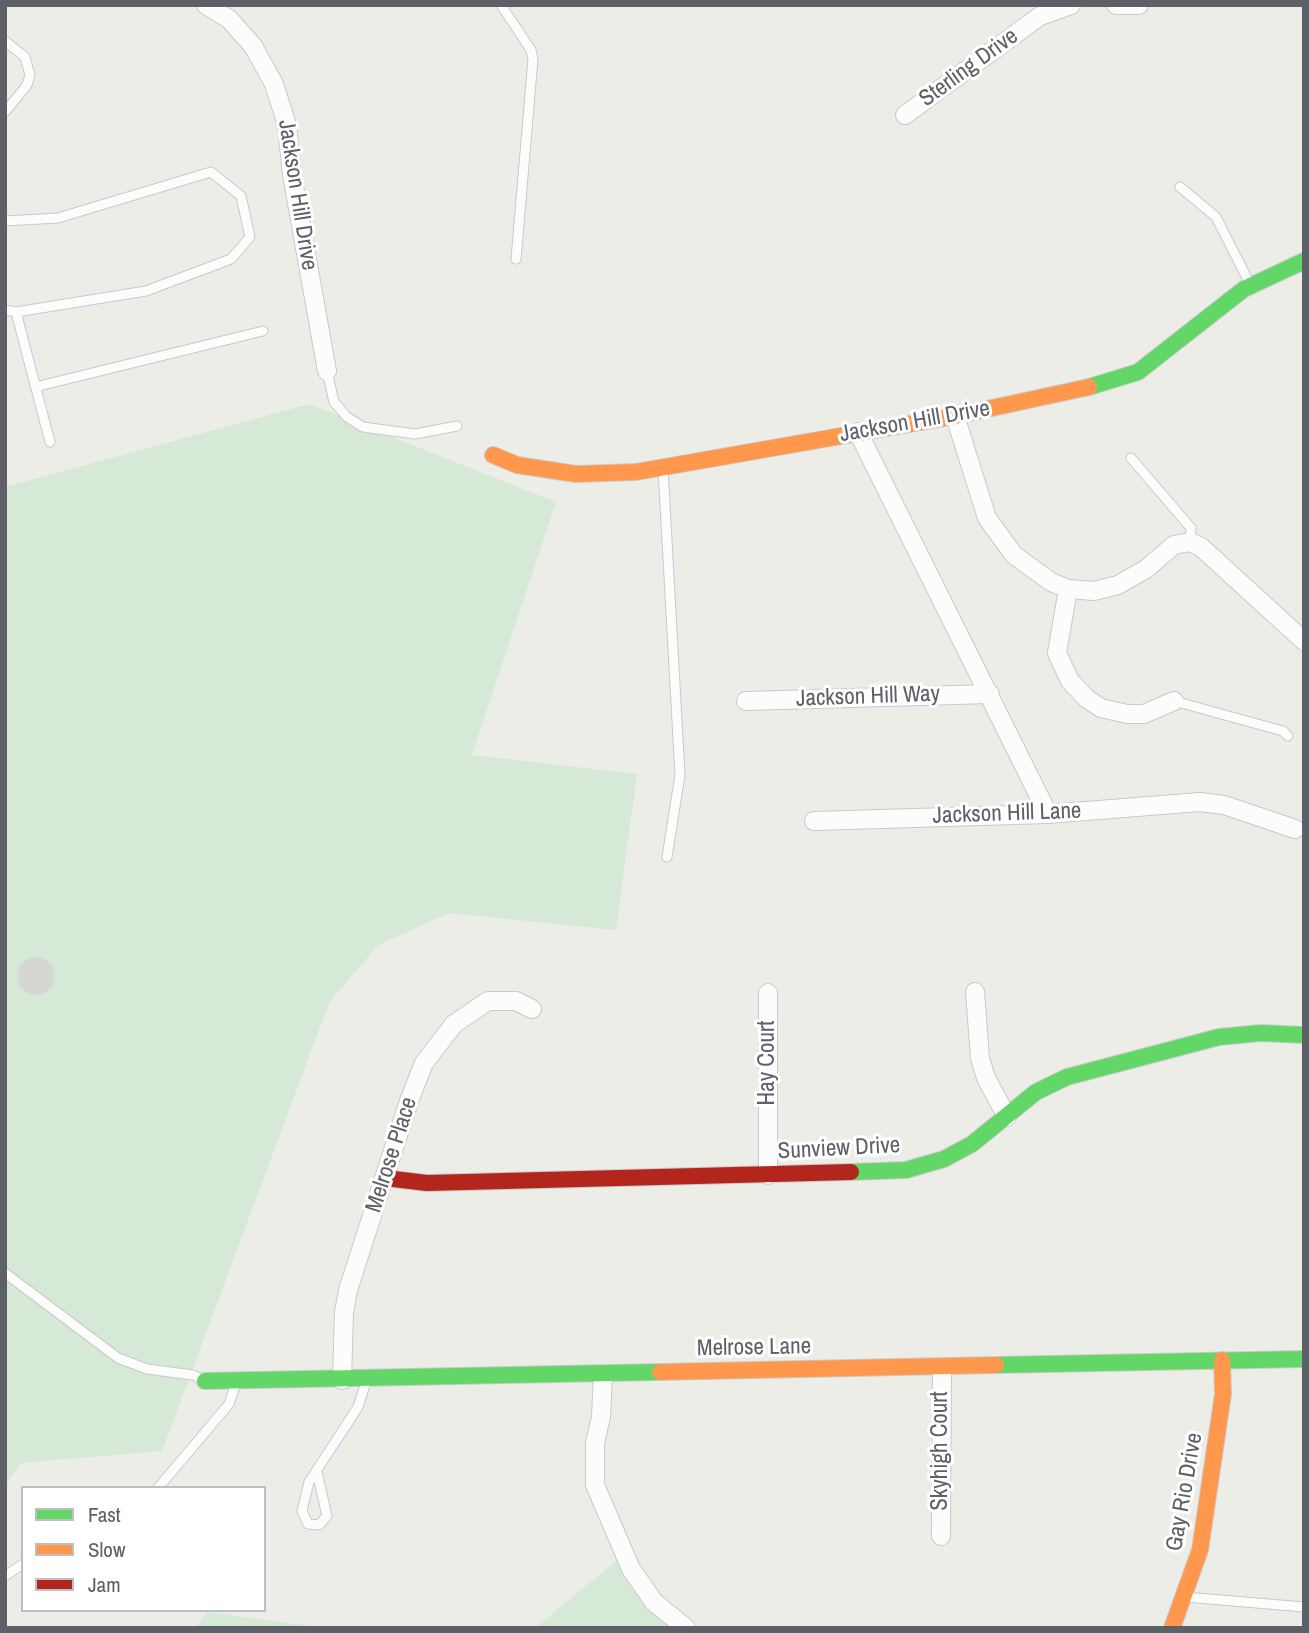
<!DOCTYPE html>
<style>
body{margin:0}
#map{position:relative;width:1309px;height:1633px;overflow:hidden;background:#edede8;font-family:"Archivo Narrow",sans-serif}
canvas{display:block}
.frame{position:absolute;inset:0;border:7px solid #5d6066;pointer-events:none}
.legend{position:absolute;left:21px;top:1486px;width:245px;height:126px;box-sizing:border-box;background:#fff;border:2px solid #bebfc2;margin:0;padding:9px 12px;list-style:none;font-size:21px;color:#5d6066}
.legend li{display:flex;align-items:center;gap:14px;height:35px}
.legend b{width:35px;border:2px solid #bebfc2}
</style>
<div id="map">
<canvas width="1309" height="1633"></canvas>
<div class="frame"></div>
<ul class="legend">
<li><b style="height:9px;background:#63d668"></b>Fast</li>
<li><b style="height:9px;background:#ff974d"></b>Slow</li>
<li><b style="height:9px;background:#b3261e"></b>Jam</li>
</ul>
</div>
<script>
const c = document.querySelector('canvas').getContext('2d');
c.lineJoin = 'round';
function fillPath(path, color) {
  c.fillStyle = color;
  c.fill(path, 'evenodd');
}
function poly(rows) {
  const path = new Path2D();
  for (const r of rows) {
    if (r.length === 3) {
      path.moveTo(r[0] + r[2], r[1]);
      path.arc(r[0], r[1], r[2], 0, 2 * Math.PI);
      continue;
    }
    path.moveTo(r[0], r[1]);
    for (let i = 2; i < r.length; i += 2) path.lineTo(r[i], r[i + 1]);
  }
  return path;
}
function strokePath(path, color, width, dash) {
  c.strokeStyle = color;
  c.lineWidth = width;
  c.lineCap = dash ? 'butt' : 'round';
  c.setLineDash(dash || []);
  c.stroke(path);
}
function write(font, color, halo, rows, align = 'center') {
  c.font = font + ' "Archivo Narrow",sans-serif';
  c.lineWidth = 6;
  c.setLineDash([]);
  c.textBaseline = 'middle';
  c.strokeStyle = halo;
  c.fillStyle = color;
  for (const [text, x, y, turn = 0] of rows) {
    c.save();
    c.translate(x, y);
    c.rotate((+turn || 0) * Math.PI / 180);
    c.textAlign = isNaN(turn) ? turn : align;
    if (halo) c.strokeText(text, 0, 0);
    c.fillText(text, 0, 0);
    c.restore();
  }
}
const green = poly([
 [309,404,556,502,472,755,637,774,616,930,449,913,378,945,329,1003,162,1451,21,1463,5,1485,5,487],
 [622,1556,696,1628,535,1628],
 [207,1612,324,1628,195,1628]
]);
const building = poly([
 [36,976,19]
]);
const lane = poly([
 [501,5,531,50,533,59,516,259],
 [5,41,25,57,30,75,27,85,5,112],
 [1180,187,1216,217,1250,284],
 [5,221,58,218,211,172,241,196,250,237,231,259,146,291,16,312],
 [5,310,16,312,50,442],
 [327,371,334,402,347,417,363,427,415,434,457,426],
 [35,387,263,331],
 [1131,458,1191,528,1190,542],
 [663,468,680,775,667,857],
 [1174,701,1283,731,1288,736],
 [5,1273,118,1358,147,1369,193,1375,204,1380],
 [317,1472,327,1516,319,1525,308,1524,302,1511,309,1482,358,1407,366,1382],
 [158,1488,229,1404,236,1383],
 [5,1576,23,1564],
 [1185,1597,1304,1607]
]);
const street = poly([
 [206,5,229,19,253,46,274,84,287,125,292,175,327,371],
 [1116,5,1139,5],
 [905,115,1040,16,1071,5],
 [955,416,987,518,1014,555,1051,582,1068,589,1094,591,1118,585,1146,569,1174,545,1190,542,1201,547,1304,641],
 [858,432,1048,814],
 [1068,589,1057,653,1070,681,1087,699,1101,708,1127,714,1144,714,1174,701],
 [746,701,990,694],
 [814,821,1048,814,1200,802,1224,805,1295,829],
 [975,992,980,1058,986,1078,1007,1117],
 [768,993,768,1175],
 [603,1374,601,1417,595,1443,595,1485,631,1569,654,1602,686,1628],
 [342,1380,344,1312,348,1290,409,1101,424,1063,454,1024,488,1001,516,1001,532,1009],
 [941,1536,942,1367]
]);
const fast = poly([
 [1089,387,1138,372,1244,289,1304,261],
 [851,1172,906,1170,944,1159,972,1144,1036,1092,1067,1077,1219,1037,1261,1033,1304,1035],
 [996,1365,1304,1359],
 [205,1381,660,1372]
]);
const slow = poly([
 [493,455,517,465,576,474,636,472,955,416,1089,387],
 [660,1372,996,1365],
 [1172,1628,1200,1550,1223,1394,1222,1360]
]);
const jam = poly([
 [385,1178,427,1183,851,1172]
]);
const streetNames = [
 ["Sterling Drive",969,68,-36],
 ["Jackson Hill Drive",297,195,81],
 ["Jackson Hill Drive",915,422,-10],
 ["Jackson Hill Way",868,697,-2],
 ["Jackson Hill Lane",1007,814,-2],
 ["Hay Court",768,1063,-90],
 ["Sunview Drive",839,1149,-3],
 ["Melrose Place",392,1155,-72],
 ["Melrose Lane",754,1348,-1],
 ["Skyhigh Court",941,1451,-90],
 ["Gay Rio Drive",1185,1492,-80]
];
fillPath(green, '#d6e9d6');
fillPath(building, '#d6d6d3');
strokePath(lane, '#c9c9c9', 11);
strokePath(street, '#c9c9c9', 20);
strokePath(fast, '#cacaca', 18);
strokePath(slow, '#cacaca', 18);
strokePath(jam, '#cacaca', 18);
strokePath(lane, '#fcfcfc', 9);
strokePath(street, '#fcfcfc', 18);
strokePath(fast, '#63d668', 16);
strokePath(slow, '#ff974d', 16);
strokePath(jam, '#b3261e', 16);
write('23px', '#5d6066', '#fff', streetNames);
</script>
